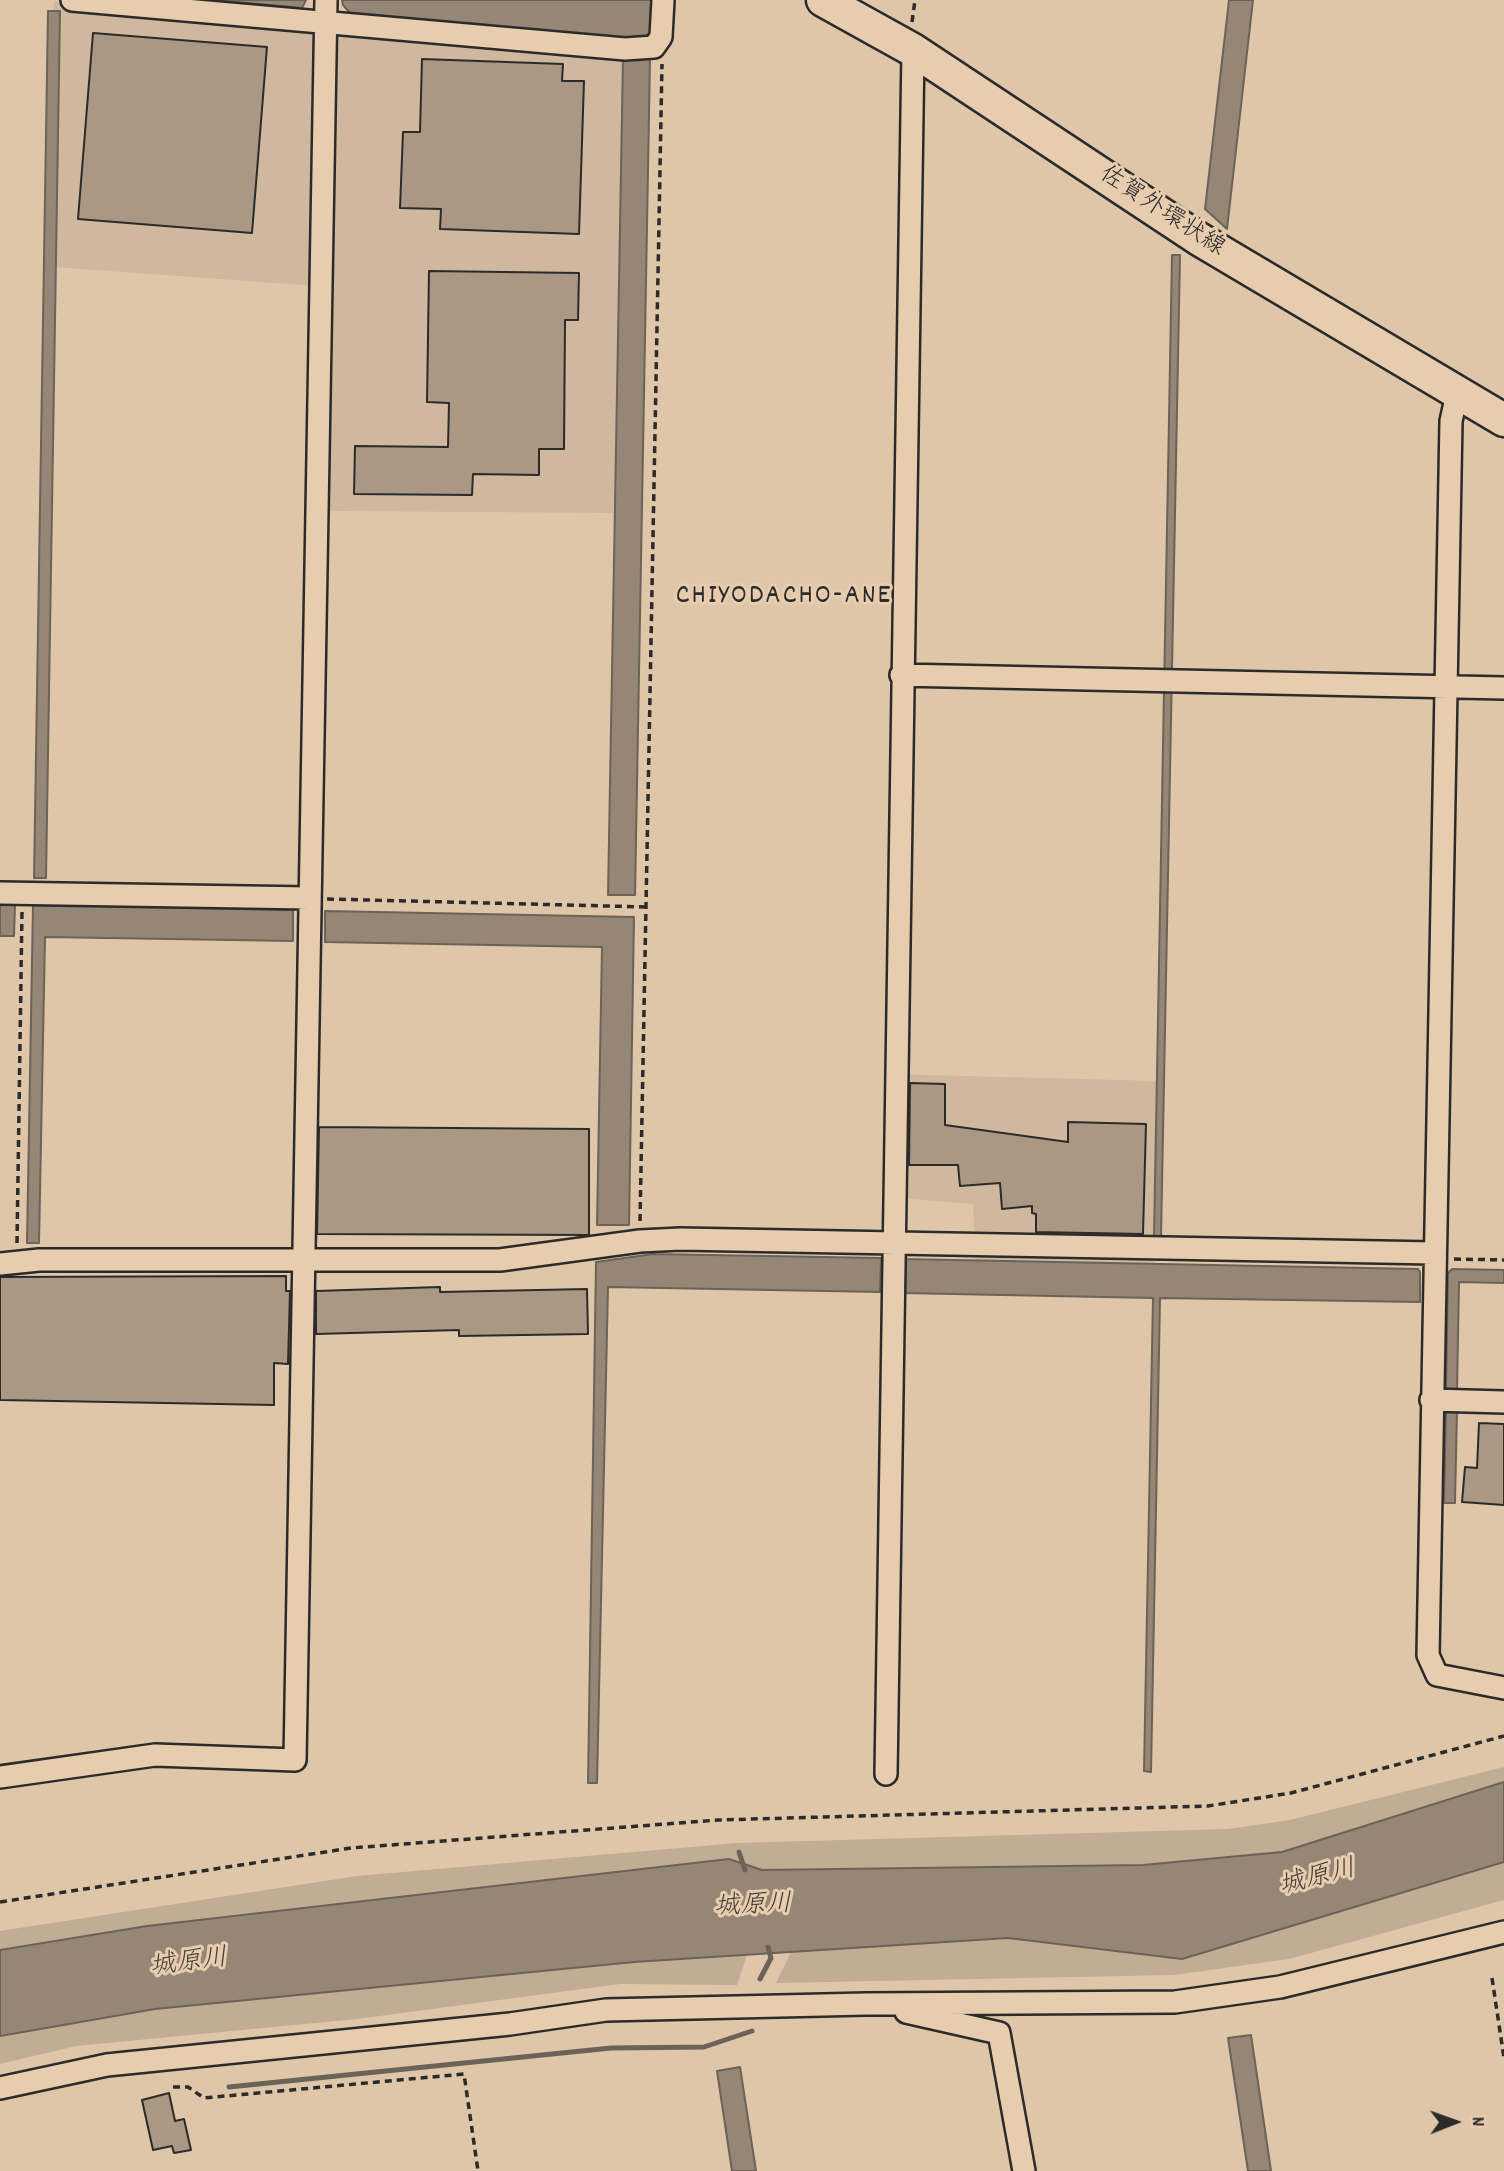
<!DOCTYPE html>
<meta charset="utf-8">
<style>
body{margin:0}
#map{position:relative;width:1504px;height:2171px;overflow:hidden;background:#dfc6a9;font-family:Dekko,sans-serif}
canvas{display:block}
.north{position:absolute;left:1420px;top:2087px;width:70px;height:70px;-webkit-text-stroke:5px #e7ccae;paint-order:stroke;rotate:89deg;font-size:19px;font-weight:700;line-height:28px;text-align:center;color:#2b2b2b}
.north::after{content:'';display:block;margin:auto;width:24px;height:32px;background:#2b2b2b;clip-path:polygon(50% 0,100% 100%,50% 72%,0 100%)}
</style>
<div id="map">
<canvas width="1504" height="2171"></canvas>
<div class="north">N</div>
</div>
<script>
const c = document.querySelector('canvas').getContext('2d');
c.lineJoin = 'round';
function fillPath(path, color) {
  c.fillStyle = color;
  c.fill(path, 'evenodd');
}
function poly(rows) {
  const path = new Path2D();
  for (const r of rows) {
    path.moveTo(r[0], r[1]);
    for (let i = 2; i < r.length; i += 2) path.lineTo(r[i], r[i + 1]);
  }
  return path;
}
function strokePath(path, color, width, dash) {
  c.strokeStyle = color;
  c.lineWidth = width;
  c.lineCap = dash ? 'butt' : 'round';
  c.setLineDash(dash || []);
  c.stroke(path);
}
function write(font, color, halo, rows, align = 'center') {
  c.font = font + ' Dekko,"Klee One",sans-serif';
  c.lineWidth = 6;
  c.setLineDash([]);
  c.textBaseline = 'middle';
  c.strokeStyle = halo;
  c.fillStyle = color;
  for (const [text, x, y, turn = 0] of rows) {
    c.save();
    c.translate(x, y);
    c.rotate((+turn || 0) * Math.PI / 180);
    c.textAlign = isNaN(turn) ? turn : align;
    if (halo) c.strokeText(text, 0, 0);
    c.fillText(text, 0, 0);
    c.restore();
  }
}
const built = poly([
 [54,1,627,59,620,513,326,511,330,287,54,267],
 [887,1074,1158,1081,1154,1273,976,1269,973,1204,886,1197]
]);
const green = poly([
 [1504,1767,1504,1782,1282,1852,1143,1865,762,1870,729,1859,147,1926,0,1950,0,1931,357,1876,737,1843,1228,1829,1290,1820],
 [1504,1862,1504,1900,1289,1959,1174,1975,776,1983,791,1952,1008,1938,1182,1959],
 [747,1955,737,1985,620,1984,357,2019,76,2046,0,2064,0,2036,155,2009,634,1962]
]);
const water = poly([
 [216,0,306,0,302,8,216,0],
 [342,0,652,0,651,34,646,38,626,39,350,13,343,5,342,0],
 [1229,0,1253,0,1227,229,1205,209,1229,0],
 [48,11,60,11,46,878,34,878,48,11],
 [623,58,650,59,635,895,608,895,623,58],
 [1172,255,1180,255,1161,1237,1154,1237,1172,255],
 [0,905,15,905,14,936,0,936,0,905],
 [33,905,293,910,293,941,45,937,39,1243,27,1243,33,905],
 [325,911,634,917,629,1225,597,1225,602,947,325,942,325,911],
 [653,1254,881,1258,880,1292,608,1287,597,1783,588,1783,596,1262,653,1254],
 [903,1259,1418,1269,1420,1272,1420,1302,1160,1298,1151,1772,1144,1771,1153,1298,902,1293,903,1259],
 [1452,1269,1504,1270,1504,1283,1459,1282,1457,1392,1446,1392,1448,1273,1452,1269],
 [1446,1410,1457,1410,1455,1503,1444,1503,1446,1410],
 [1504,1782,1504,1862,1182,1959,1008,1938,634,1962,155,2009,0,2036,0,1950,147,1926,729,1859,762,1870,1143,1865,1282,1852,1504,1782],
 [1251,2035,1271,2171,1248,2171,1228,2038,1251,2035],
 [740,2067,756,2171,732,2171,717,2071,740,2067]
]);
const stream = poly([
 [739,1852,745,1870],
 [760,1979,771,1958,768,1947],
 [229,2087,611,2048,704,2047,752,2031]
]);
const building = poly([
 [93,33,267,47,252,233,78,219,93,33],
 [422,59,563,64,562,81,584,81,579,234,440,229,441,209,400,208,403,132,420,132,422,59],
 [429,271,579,273,578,320,565,320,564,449,539,449,539,475,473,474,472,495,354,494,355,446,448,447,449,403,427,402,429,271],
 [910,1083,945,1084,945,1125,1068,1142,1068,1122,1146,1124,1143,1234,1036,1232,1036,1214,1032,1213,1032,1206,1002,1209,1000,1183,960,1186,958,1165,909,1165,910,1083],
 [319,1127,589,1129,589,1235,317,1234,319,1127],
 [286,1276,286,1291,290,1291,288,1364,274,1363,274,1405,0,1400,0,1277,286,1276],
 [440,1287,440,1292,587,1289,588,1334,459,1336,459,1330,316,1334,316,1291,440,1287],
 [1479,1423,1504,1424,1504,1505,1462,1502,1465,1467,1477,1468,1479,1423],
 [169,2093,175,2121,184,2119,191,2150,174,2153,172,2146,153,2150,142,2100,169,2093]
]);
const path = poly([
 [912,22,915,0],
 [327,899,647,907],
 [640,1221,662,64],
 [17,1243,22,911],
 [1454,1259,1504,1260],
 [0,1902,351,1848,718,1820,1208,1806,1291,1793,1504,1736],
 [1492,1978,1504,2058],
 [173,2087,188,2087,204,2098,464,2074,478,2171]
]);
const street = poly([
 [72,0,625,49,654,47,661,37,663,0],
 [1457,394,1451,421,1428,1655,1437,1675,1504,1688],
 [901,675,1504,688],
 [0,893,309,898],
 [0,1264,39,1260,500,1260,640,1241,680,1239,1434,1253],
 [1431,1400,1504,1402],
 [886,1774,913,50],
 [0,1777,155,1755,295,1760,326,0],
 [906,2012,999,2033,1024,2171],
 [0,2088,107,2065,510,2024,606,2010,866,2004,1175,2002,1280,1987,1504,1932]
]);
const primary = poly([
 [823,0,913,50,1199,239,1504,420]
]);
const streetNames = [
 ["佐賀外環状線",1161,213,33]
];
const waterNames = [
 ["城原川",1318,1880,-14],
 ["城原川",753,1908,-2],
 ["城原川",189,1965,-7]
];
const quarterNames = [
 ["CHIYODACHO-ANE",784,598]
];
fillPath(built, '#cfb89e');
fillPath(green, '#c1ac94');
fillPath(water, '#968676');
strokePath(water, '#6b6258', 2);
strokePath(stream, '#6b6258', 5);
fillPath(building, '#aa9884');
strokePath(building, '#2b2b2b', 2);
strokePath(street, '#2b2b2b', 26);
strokePath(primary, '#2b2b2b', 37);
strokePath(path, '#2b2b2b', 3.5, [7, 5]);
strokePath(street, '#e7ccae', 21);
strokePath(primary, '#e7ccae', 32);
write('24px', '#2b2b2b', '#e7ccae', streetNames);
write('italic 26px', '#403d3a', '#e7ccae', waterNames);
c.letterSpacing = '2px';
write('28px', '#2b2b2b', '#e7ccae', quarterNames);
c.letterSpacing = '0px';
</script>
